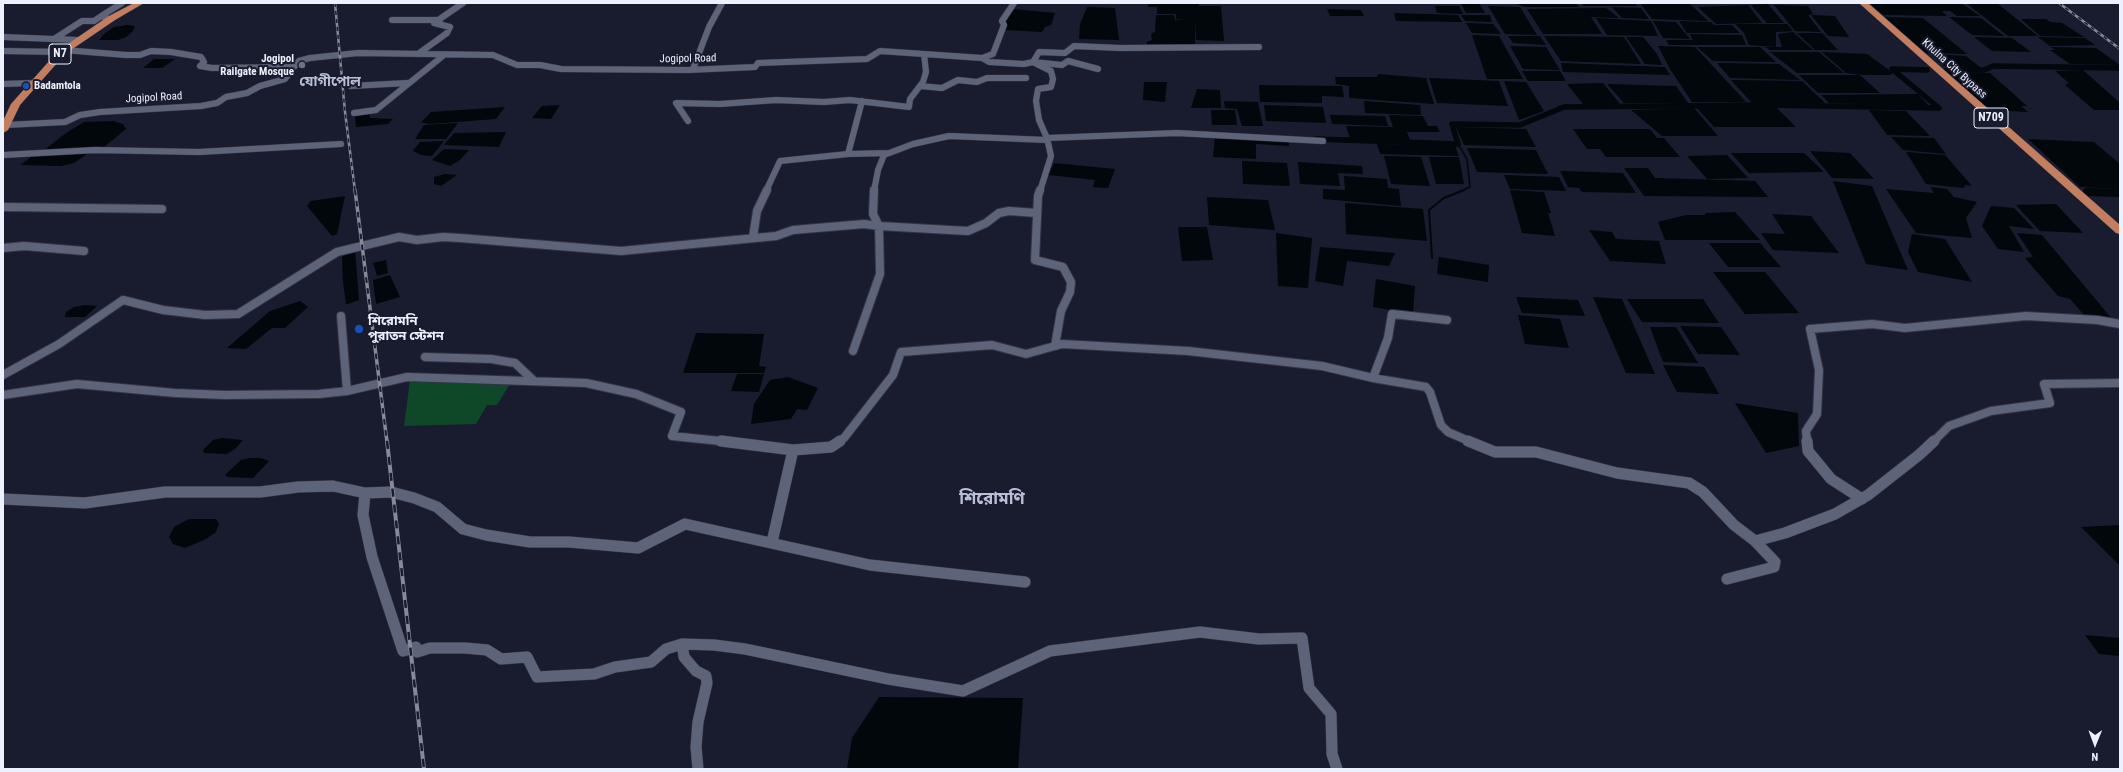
<!DOCTYPE html>
<meta charset="utf-8">
<style>
body{margin:0}
#map{position:relative;width:2123px;height:772px;overflow:hidden;background:#181c2e;font-family:"Roboto Condensed",sans-serif}
canvas{display:block}
.frame{position:absolute;inset:0;border:4px solid #edf1fe;pointer-events:none}
.north{position:absolute;left:2075px;top:724px;width:40px;height:40px;-webkit-text-stroke:3px #181c2e;paint-order:stroke;rotate:181deg;font-size:11px;font-weight:700;line-height:16px;text-align:center;color:#edf1fe}
.north::after{content:'';display:block;margin:auto;width:14px;height:18px;background:#edf1fe;clip-path:polygon(50% 0,100% 100%,50% 72%,0 100%)}
</style>
<div id="map">
<canvas width="2123" height="772"></canvas>
<div class="frame"></div>
<div class="north">N</div>
</div>
<script>
const c = document.querySelector('canvas').getContext('2d');
c.lineJoin = 'round';
function fillPath(path, color) {
  c.fillStyle = color;
  c.fill(path, 'evenodd');
}
function poly(rows) {
  const path = new Path2D();
  for (const r of rows) {
    path.moveTo(r[0], r[1]);
    for (let i = 2; i < r.length; i += 2) path.lineTo(r[i], r[i + 1]);
  }
  return path;
}
function strokePath(path, color, width, dash) {
  c.strokeStyle = color;
  c.lineWidth = width;
  c.lineCap = dash ? 'butt' : 'round';
  c.setLineDash(dash || []);
  c.stroke(path);
}
function write(font, color, halo, rows, align = 'center') {
  c.font = font + ' "Roboto Condensed","Noto Sans Bengali",sans-serif';
  c.lineWidth = 4;
  c.setLineDash([]);
  c.textBaseline = 'middle';
  c.strokeStyle = halo;
  c.fillStyle = color;
  for (const [text, x, y, turn = 0] of rows) {
    c.save();
    c.translate(x, y);
    c.rotate((+turn || 0) * Math.PI / 180);
    c.textAlign = isNaN(turn) ? turn : align;
    if (halo) c.strokeText(text, 0, 0);
    c.fillText(text, 0, 0);
    c.restore();
  }
}
const green = poly([
 [410,380,510,384,497,405,487,405,476,424,404,426]
]);
const water = poly([
 [1148,3,1199,3,1199,6,1221,6,1224,41,1196,40,1195,19,1195,47,1147,46,1147,42,1152,40,1151,34,1156,31,1167,31,1155,31,1156,15,1174,15,1175,20,1186,19,1176,19,1176,14,1157,14,1157,7,1148,7],
 [1461,3,1479,3,1485,13,1466,13],
 [1488,3,1576,3,1579,7,1525,7,1517,4],
 [1581,3,1635,3,1637,6,1584,6],
 [1640,3,1689,3,1708,21,1652,19],
 [1868,3,1961,3,1980,16,1957,16,1950,11,1942,11,1947,16,1883,15],
 [1966,3,1998,4,2038,36,2008,36],
 [1768,4,1784,23,1767,23,1751,5],
 [1748,5,1762,23,1716,24,1698,7],
 [1774,5,1808,6,1813,14,1808,15,1821,32,1795,31],
 [1435,6,1459,6,1463,14,1437,13],
 [1488,6,1520,7,1537,35,1505,34],
 [1087,7,1115,8,1119,40,1079,39,1080,24],
 [1612,7,1641,8,1649,19,1622,18],
 [1606,8,1619,18,1591,17,1602,34,1543,34,1527,9],
 [1013,9,1055,13,1051,25,1045,27,1042,32,1005,30,1004,20],
 [1327,9,1361,10,1364,16,1330,16],
 [1394,13,1458,15,1462,22,1396,21],
 [1461,15,1490,15,1492,22,1465,21],
 [1811,15,1835,16,1849,37,1828,36],
 [1884,17,1923,18,1967,54,1926,53],
 [1949,17,1981,18,2004,36,1972,35],
 [1596,18,1651,21,1658,36,1607,35],
 [2021,19,2046,19,2050,22,2062,23,2084,37,2040,36],
 [1653,21,1676,22,1690,39,1663,38],
 [1679,21,1711,22,1714,25,1732,25,1740,33,1687,33],
 [1466,23,1493,24,1501,34,1472,33],
 [1735,24,1787,24,1793,31,1776,32,1776,47,1749,45,1744,33],
 [127,25,135,26,133,31,126,37,118,40,99,40,104,34,114,27],
 [1793,32,1813,50,1770,50,1765,47,1782,47,1778,34],
 [1797,33,1822,33,1838,50,1815,50],
 [1690,34,1742,35,1746,45,1669,45,1666,40,1693,40],
 [1472,35,1499,36,1523,79,1487,79],
 [1508,36,1540,36,1546,45,1513,43],
 [1544,36,1624,37,1641,64,1561,61],
 [1626,37,1643,37,1657,54,1662,65,1645,64],
 [1974,37,2012,38,2031,52,1992,51],
 [2038,37,2085,38,2095,45,2050,46],
 [1510,46,1546,47,1560,70,1523,69],
 [1658,46,1695,47,1746,102,1692,102,1670,69],
 [1697,47,1760,47,1776,62,1713,61],
 [2051,47,2096,48,2120,65,2070,64,2050,50,2055,50],
 [1770,52,1819,52,1844,73,1797,73],
 [1822,52,1867,54,1893,73,1890,75,1863,75,1846,73],
 [1931,54,1966,56,1981,68,1944,66],
 [154,59,175,59,162,68,143,68],
 [1561,63,1665,67,1670,75,1563,72],
 [1717,63,1779,64,1800,80,1730,78],
 [2083,70,2120,103,2120,110,2094,110,2065,85,2069,83,2055,71],
 [1522,71,1560,71,1566,81,1528,81],
 [1947,72,1990,73,2027,106,2021,106,2028,112,1989,110],
 [1378,74,1426,78,1434,104,1349,98,1349,86,1336,84,1335,77,1377,77],
 [1799,75,1860,75,1880,93,1818,93],
 [1429,78,1499,81,1508,106,1437,103],
 [1731,80,1802,81,1825,103,1752,103],
 [1504,81,1526,82,1544,111,1519,120],
 [1144,82,1167,82,1165,102,1143,100],
 [1603,83,1620,104,1583,104,1567,84],
 [1607,84,1676,86,1688,103,1624,103],
 [1259,85,1342,86,1344,97,1322,96,1322,103,1260,102],
 [1197,89,1220,90,1221,108,1191,108],
 [1918,94,1929,106,1829,103,1821,95],
 [1224,101,1258,102,1263,126,1242,126,1237,109,1225,108],
 [1364,101,1420,105,1421,115,1365,113],
 [560,105,551,119,532,118,542,106],
 [1264,105,1323,107,1326,123,1266,121],
 [505,107,496,119,429,124,421,122,431,112],
 [1694,108,1718,136,1662,136,1631,110],
 [1697,108,1777,108,1796,127,1714,127],
 [1211,110,1235,110,1237,125,1212,125],
 [1869,110,1906,111,1930,136,1887,135],
 [369,113,370,118,393,119,388,124,356,127,355,115],
 [1330,115,1385,116,1388,126,1332,124],
 [1389,115,1423,116,1428,126,1437,126,1440,132,1407,132,1410,140,1350,139,1346,126,1393,127],
 [113,121,123,124,126,129,104,147,43,151,66,133,84,122],
 [458,123,446,139,415,139,424,125],
 [1456,127,1526,129,1536,147,1464,145],
 [1573,129,1650,129,1657,138,1664,138,1680,157,1606,157,1600,149,1587,149],
 [506,132,499,147,444,145,454,133],
 [1215,136,1289,141,1289,146,1256,144,1256,159,1213,157],
 [1891,137,1934,138,1946,154,1903,150],
 [2028,139,2094,142,2120,164,2120,189,2080,187],
 [444,141,432,156,421,155,413,151,420,142],
 [1377,144,1455,146,1459,156,1380,154],
 [1467,148,1536,150,1548,174,1477,172],
 [444,149,469,150,460,160,450,166,432,160],
 [1810,151,1850,153,1874,179,1832,178],
 [90,152,74,163,61,166,20,165,34,155],
 [1906,152,1945,155,1972,186,1965,185,1964,188,1926,184],
 [1804,153,1824,172,1749,173,1731,153],
 [1727,155,1748,178,1707,179,1687,156],
 [1384,156,1421,157,1430,186,1391,184],
 [1429,157,1459,157,1464,184,1436,184],
 [1242,161,1287,163,1290,186,1243,184],
 [1298,162,1362,166,1363,174,1338,173,1340,186,1300,184],
 [1054,163,1115,169,1108,188,1093,187,1095,180,1049,175],
 [1624,168,1648,168,1655,178,1755,181,1768,197,1644,196],
 [1560,171,1623,173,1636,193,1582,192,1579,188,1568,187],
 [445,174,457,175,441,186,434,184,434,177],
 [1504,175,1559,177,1566,191,1510,189],
 [1344,176,1387,179,1388,188,1399,189,1401,206,1323,199,1323,189,1345,190],
 [1833,181,1872,186,1908,270,1866,264],
 [1930,187,1947,189,1954,197,1977,202,1966,218,1972,238,1916,233,1886,189,1934,193],
 [1510,190,1544,192,1551,213,1548,213,1555,236,1522,233],
 [345,196,337,234,332,236,307,206,311,201],
 [1207,197,1268,200,1275,230,1209,225],
 [1345,203,1423,209,1427,241,1346,234],
 [2056,204,2083,233,2040,231,2016,205],
 [1991,206,2014,208,2034,229,2009,226,2024,252,1998,249,1982,226],
 [1735,212,1760,240,1665,240,1658,222,1686,215,1705,215,1705,213],
 [1772,214,1811,216,1839,253,1773,250,1761,233,1785,234],
 [1178,227,1207,227,1213,260,1182,261],
 [1589,230,1612,232,1616,239,1659,241,1666,264,1610,261],
 [1276,233,1312,238,1308,288,1278,286],
 [2017,233,2042,235,2112,319,2085,316,2070,299,2058,296,2025,258,2033,257],
 [1912,234,1945,239,1972,282,1918,272,1908,252],
 [1709,243,1760,243,1781,267,1728,267],
 [1320,247,1395,253,1389,266,1347,261,1343,286,1315,281],
 [355,250,359,300,348,304,346,304,343,282,342,257,347,252],
 [1439,257,1489,265,1488,282,1437,274],
 [386,260,388,273,377,276,373,263],
 [1713,272,1765,272,1799,313,1745,314],
 [390,275,400,297,376,304,373,280],
 [1376,279,1415,286,1413,314,1373,307],
 [1516,297,1578,300,1585,316,1522,313],
 [1593,297,1622,299,1655,374,1626,373],
 [1627,299,1703,299,1719,323,1642,322],
 [300,301,308,307,285,328,272,328,246,349,227,348,270,311],
 [85,305,97,306,85,317,65,317,66,312,74,307],
 [1518,315,1560,319,1569,348,1525,344],
 [1680,326,1721,327,1740,355,1698,354],
 [1650,327,1676,327,1698,363,1663,362],
 [696,333,764,334,759,366,766,367,764,373,683,373],
 [1663,365,1704,367,1719,394,1677,392],
 [737,374,764,374,759,392,731,391],
 [788,377,818,388,807,410,797,409,791,419,751,424,754,404,770,380],
 [1735,403,1798,413,1799,446,1766,453],
 [222,438,243,440,235,449,227,454,204,453,203,450,213,440],
 [249,458,261,458,269,461,253,478,228,477,225,475,241,460],
 [189,519,216,519,219,524,216,532,206,539,185,548,173,544,169,537,174,527],
 [2120,525,2120,566,2081,527],
 [2085,635,2120,638,2120,656,2099,654],
 [879,697,1023,698,1018,769,847,769,852,738]
]);
const streamFar1 = poly([
 [1458,144,1467,159,1470,187,1461,191]
]);
const stream = poly([
 [1432,258,1429,210,1444,198,1464,190]
]);
const canalFar1 = poly([
 [1947,70,1984,70,1993,66,2120,68],
 [1316,139,1458,144,1452,124,1520,125,1564,107,1764,105,1939,108,1892,69,1927,70]
]);
const canal = poly([
 [2087,192,2120,193]
]);
const minorFar2 = poly([
 [105,19,106,13,122,3],
 [392,20,440,20],
 [3,37,78,40],
 [54,39,82,21,94,21,106,13],
 [64,50,126,55,140,55,151,51,171,52,201,57,204,62,200,66,212,68,294,67,299,61,310,58,358,53,493,55,517,65,540,65,561,69,688,70,755,67,758,63,867,59,880,51,982,58,989,62,1024,64,1033,62,1051,71,1053,79,1051,87,1038,89,1036,101,1039,120,1047,138,1051,156,1040,191],
 [3,51,62,52],
 [418,54,447,33,450,27,434,23,463,3],
 [982,58,993,54,1004,25,1002,21,1014,3],
 [693,69,709,27,722,3],
 [1098,69,1068,61,1062,65,1033,62,1039,52,1065,53,1074,46,1120,48,1259,47],
 [3,84,33,83],
 [351,86,407,83],
 [920,86,942,88,958,80,977,82,987,78,1026,78],
 [862,101,848,154,889,153],
 [354,113,376,110,444,55],
 [688,121,676,103,720,104,776,100,824,102,850,100,909,107,910,99,923,82,926,72,924,54],
 [6,125,65,122,80,115,100,112,201,106,217,103,226,97,247,93,260,86,285,79,294,67],
 [1047,138,1177,133,1323,141],
 [3,155,95,150,199,152,341,144],
 [766,191,780,161,848,154],
 [874,191,878,170,884,155,913,144,949,136,1047,140]
]);
const minorFar1 = poly([
 [874,190,873,214,879,226,968,231,986,223,999,213,1009,211,1036,213],
 [1040,190,1038,196,1035,260,1063,267,1071,282,1070,292,1061,311,1055,346],
 [3,207,162,209],
 [753,237,757,211,767,190],
 [3,248,24,246,84,251],
 [341,316,347,391],
 [425,357,491,359,515,363,534,381],
 [3,375,59,344,123,300,163,310,205,315,238,314,337,252,399,237,417,240,443,237,460,238,621,251,776,236,793,230,864,224,879,226,880,274,853,351],
 [1373,378,1388,338,1392,314,1447,320],
 [3,395,77,384,175,393,225,395,319,394,347,391,407,377,586,383,636,394,681,412,672,436,730,442],
 [839,442,844,438,893,375,901,352,992,345,1026,354,1062,344,1188,351,1322,366,1373,378,1426,387,1430,392,1441,425,1448,432,1471,442],
 [1807,442,1806,431,1817,414,1819,370,1810,329,1872,324,1905,328,2026,316,2097,320,2120,324],
 [1933,442,1949,426,1991,411,2050,403,2044,384,2120,383]
]);
const minor = poly([
 [721,441,793,450,772,542],
 [1468,441,1495,452,1536,452,1617,473,1689,483,1703,492,1734,525,1755,541],
 [1807,441,1808,451,1831,479,1862,499],
 [793,450,831,447,840,441],
 [365,493,363,515,372,557,403,651,416,647,417,652,430,648,465,648,487,650,501,659,527,657,537,677,594,674,615,667,651,662,666,649,682,644,714,645,745,649,888,679,963,691,1050,651,1200,632,1259,639,1302,638,1309,688,1331,714,1332,754,1337,769],
 [3,499,85,503,165,492,260,492,298,487,333,486,365,493,391,492,414,498,437,507,463,529,486,535,530,542,569,542,638,548,685,524,870,565,1025,582],
 [1727,579,1774,567,1775,562,1755,541,1785,533,1835,514,1868,495,1919,455,1934,441],
 [682,644,684,657,696,671,706,676,707,683,698,722,696,747,698,769]
]);
const highway = poly([
 [134,3,144,3,115,20,65,54,20,105,8,130,3,133,3,121,11,104,59,50,109,16,134,3],
 [1859,3,1868,3,2120,225,2120,234,2116,233,1859,3]
]);
const railFar2 = poly([
 [335,3,345,112,355,191],
 [2059,3,2120,49]
]);
const railFar1 = poly([
 [355,190,387,442]
]);
const rail = poly([
 [387,441,424,769]
]);
const markers = [
 [302,65,4,"#6b7280"],
 [26,86,4,"#1a4fb4"],
 [359,329,5,"#1a4fb4"]
];
const farPoinames = [
 ["Jogipol",294,59],
 ["Railgate Mosque",294,72],
 ["Badamtola",34,86,"left"]
];
const farStreetnames = [
 ["Jogipol Road",688,59,-1],
 ["Khulna City Bypass",1954,69,42],
 ["Jogipol Road",154,98,-3]
];
const shields = [
 [60,54,22],
 [1991,118,34]
];
const shieldNames = [
 ["N7",60,54],
 ["N709",1991,118]
];
const poiNames = [
 ["শিরোমনি",368,322],
 ["পুরাতন স্টেশন",368,337]
];
const farDistrictnames = [
 ["যোগীপোল",330,82]
];
const districtNames = [
 ["শিরোমণি",992,500]
];
fillPath(green, '#0f4829');
fillPath(water, '#01070b');
strokePath(streamFar1, '#01070b', 1.5);
strokePath(stream, '#01070b', 2);
strokePath(canalFar1, '#01070b', 5.5);
strokePath(canal, '#01070b', 8);
strokePath(minorFar2, '#333544', 7);
strokePath(minorFar1, '#333544', 10);
strokePath(minor, '#333544', 12);
strokePath(highway, '#333544', 1);
strokePath(minorFar2, '#5d6378', 6);
strokePath(minorFar1, '#5d6378', 8);
strokePath(minor, '#5d6378', 11);
fillPath(highway, '#c27e5f');
strokePath(railFar2, '#858999', 2.5);
strokePath(railFar1, '#858999', 3.5);
strokePath(rail, '#858999', 4);
strokePath(railFar2, '#181c2e', 1.5, [4]);
strokePath(railFar1, '#181c2e', 2, [5.5]);
strokePath(rail, '#181c2e', 2.5, [8]);
for (const [x, y, r, color] of markers) {
  const dot = new Path2D();
  dot.arc(x, y, r, 0, 2 * Math.PI);
  c.fillStyle = color;
  c.fill(dot);
  strokePath(dot, '#181c2e', 1.5);
}
write('bold 11px', '#edf1fe', '#181c2e', farPoinames, 'right');
write('11px', '#edf1fe', '#181c2e', farStreetnames);
for (const [x, y, w] of shields) {
  const box = new Path2D();
  box.roundRect(x - w / 2, y - 10, w, 20, 3);
  c.fillStyle = '#181c2e';
  c.fill(box);
  strokePath(box, '#edf1fe', 1);
}
write('bold 12px', '#edf1fe', null, shieldNames);
write('bold 13px', '#edf1fe', '#181c2e', poiNames, 'left');
write('bold 14px', '#b8bfd7', '#181c2e', farDistrictnames);
write('bold 17px', '#b8bfd7', '#181c2e', districtNames);
</script>
